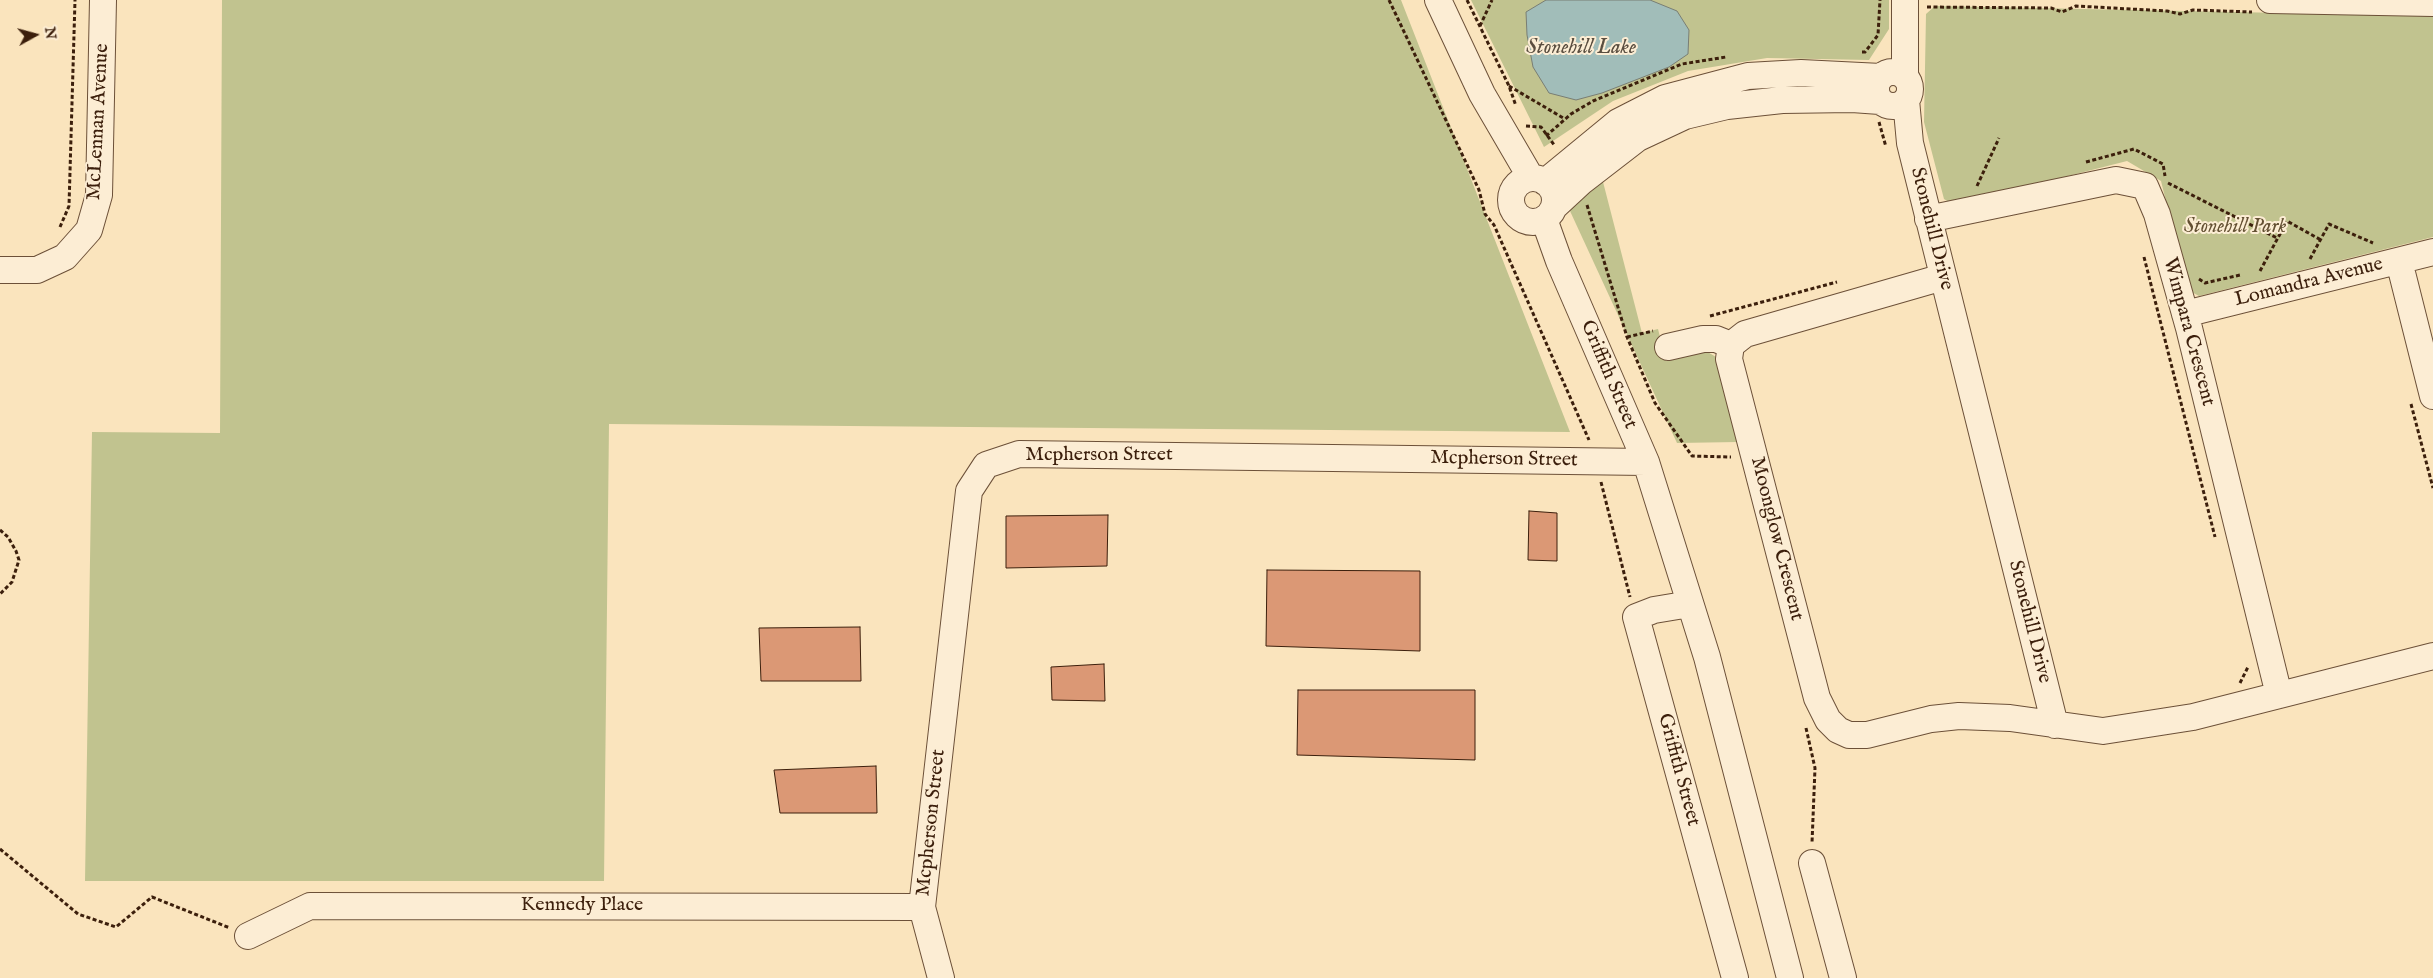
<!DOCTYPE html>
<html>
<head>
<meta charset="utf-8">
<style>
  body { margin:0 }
  #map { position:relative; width:2433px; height:978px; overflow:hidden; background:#fae4bd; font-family:"IM FELL English",serif }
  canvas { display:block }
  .north { position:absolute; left:10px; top:10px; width:50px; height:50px; -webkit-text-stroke:4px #fcedd4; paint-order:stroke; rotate:83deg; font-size:14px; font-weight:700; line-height:20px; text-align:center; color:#3c1f0c }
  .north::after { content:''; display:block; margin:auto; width:18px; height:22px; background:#3c1f0c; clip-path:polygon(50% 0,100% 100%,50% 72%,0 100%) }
</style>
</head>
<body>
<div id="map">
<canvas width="2433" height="978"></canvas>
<div class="north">N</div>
</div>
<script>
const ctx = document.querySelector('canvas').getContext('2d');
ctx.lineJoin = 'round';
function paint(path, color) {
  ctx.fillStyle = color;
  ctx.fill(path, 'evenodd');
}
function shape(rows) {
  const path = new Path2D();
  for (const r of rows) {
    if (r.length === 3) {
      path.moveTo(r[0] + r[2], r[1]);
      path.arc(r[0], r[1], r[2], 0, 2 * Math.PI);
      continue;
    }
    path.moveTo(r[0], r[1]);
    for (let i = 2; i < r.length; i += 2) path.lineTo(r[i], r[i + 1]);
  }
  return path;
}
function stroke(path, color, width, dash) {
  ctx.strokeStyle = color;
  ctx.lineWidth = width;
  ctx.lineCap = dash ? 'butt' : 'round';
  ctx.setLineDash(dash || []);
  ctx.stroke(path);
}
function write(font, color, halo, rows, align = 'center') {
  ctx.font = font + ' "IM FELL English",serif';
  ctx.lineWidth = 4;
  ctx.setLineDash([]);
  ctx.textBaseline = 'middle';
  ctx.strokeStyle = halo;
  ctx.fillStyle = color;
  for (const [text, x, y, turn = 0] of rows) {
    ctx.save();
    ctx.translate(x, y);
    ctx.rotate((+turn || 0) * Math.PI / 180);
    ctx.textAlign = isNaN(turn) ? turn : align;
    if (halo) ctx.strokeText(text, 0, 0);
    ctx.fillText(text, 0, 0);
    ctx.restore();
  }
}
paint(shape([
  [222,0,1401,0,1570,432,609,424,604,881,85,881,92,432,220,433],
  [1471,0,1889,0,1889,29,1869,60,1767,58,1688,71,1613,101,1544,147],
  [1935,6,2433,16,2433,237,2199,296,2188,290,2161,181,2127,161,1954,205,1944,199,1924,122,1926,14],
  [1602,178,1642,333,1658,329,1666,361,1706,351,1716,357,1738,442,1677,443,1570,211,1580,194]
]), '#c1c38f');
const water = shape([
  [1546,0,1650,0,1677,11,1689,30,1688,54,1669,67,1602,93,1576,100,1549,93,1533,67,1527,35,1526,12,1546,0]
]);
paint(water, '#a1bdb9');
stroke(water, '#797e74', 1);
const building = shape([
  [1529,511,1557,513,1557,561,1528,560,1529,511],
  [1108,515,1107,566,1006,568,1006,516,1108,515],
  [1267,570,1420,571,1420,651,1266,646,1267,570],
  [860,627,861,681,761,681,759,628,860,627],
  [1104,664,1105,701,1052,700,1051,667,1104,664],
  [1298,690,1475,690,1475,760,1297,755,1298,690],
  [876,766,877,813,780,813,774,770,876,766]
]);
paint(building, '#db9875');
stroke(building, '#3c1f0c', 1);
const minor = shape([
  [1438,0,1482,94,1531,178],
  [1905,0,1905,77],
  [2270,0,2433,3],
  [1893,89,17],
  [1906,100,1910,143,2055,725],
  [1533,200,22],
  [1545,182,1618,122,1665,98,1748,76,1801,73,1881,77],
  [1554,207,1581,182,1638,138,1685,116,1727,106,1782,100,1852,99,1880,101],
  [1544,219,1559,261,1646,462,1707,657,1790,978],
  [1928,219,2116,180,2145,186,2157,214,2189,328,2279,695],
  [2399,261,2433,396],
  [0,270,37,270,65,257,89,230,99,195,103,0],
  [1943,277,1745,334,1731,345,1729,359,1817,698,1828,720,1838,730,1849,735,1867,735,1931,719,1959,716,2010,718,2103,731,2193,717,2433,656],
  [2185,314,2433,252],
  [1668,347,1703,339,1716,339,1731,345],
  [1690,604,1654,610,1636,617,1735,978],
  [1812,863,1843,978],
  [248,936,310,906,922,907],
  [941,978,922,907,969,491,986,465,1019,454,1646,462]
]);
stroke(minor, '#6c5038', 28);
stroke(shape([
  [1389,0,1479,190,1485,214,1494,225,1589,440],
  [1467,0,1509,86,1516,106],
  [1927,7,2051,8,2062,12,2076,6,2167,11,2180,14,2193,10,2252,12],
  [1480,26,1492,0],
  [1862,52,1865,52,1878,35,1880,0],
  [1509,86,1565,119],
  [1879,122,1886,147],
  [1526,126,1541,127,1555,146],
  [1546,136,1571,114,1593,101,1682,64,1726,57],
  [2086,162,2134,149,2163,164,2165,176],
  [2168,183,2277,238],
  [1977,186,1999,138],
  [1587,205,1627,337,1655,403,1692,456,1731,457],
  [60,227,69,206,75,0],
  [2144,257,2215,537],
  [2310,259,2329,224,2373,243],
  [2260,271,2287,221,2321,240],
  [2199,279,2205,283,2240,275],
  [1710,316,1837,282],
  [1627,337,1653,331],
  [2411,404,2433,488],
  [1601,482,1630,597],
  [0,530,8,537,16,551,19,560,12,582,0,594],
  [2240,683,2248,667],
  [1806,728,1815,768,1812,843],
  [0,849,78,914,116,927,152,897,230,928]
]), '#3c1f0c', 3, [4, 2.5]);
stroke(minor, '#fcedd4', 26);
write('20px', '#3c1f0c', '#fcedd4', [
  ["McLennan Avenue",99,122,-87],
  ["Stonehill Drive",1931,229,76],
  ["Lomandra Avenue",2309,283,-14],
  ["Wimpara Crescent",2188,332,75],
  ["Griffith Street",1608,375,67],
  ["Mcpherson Street",1099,456],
  ["Mcpherson Street",1504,460,1],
  ["Moonglow Crescent",1776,539,76],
  ["Stonehill Drive",2029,622,76],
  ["Griffith Street",1678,770,75],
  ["Mcpherson Street",932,823,-84],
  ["Kennedy Place",582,906]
]);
write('italic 20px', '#645033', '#fcedd4', [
  ["Stonehill Park",2235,228]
]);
write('italic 21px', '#5a4e40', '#fcedd4', [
  ["Stonehill Lake",1581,49]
]);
</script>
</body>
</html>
